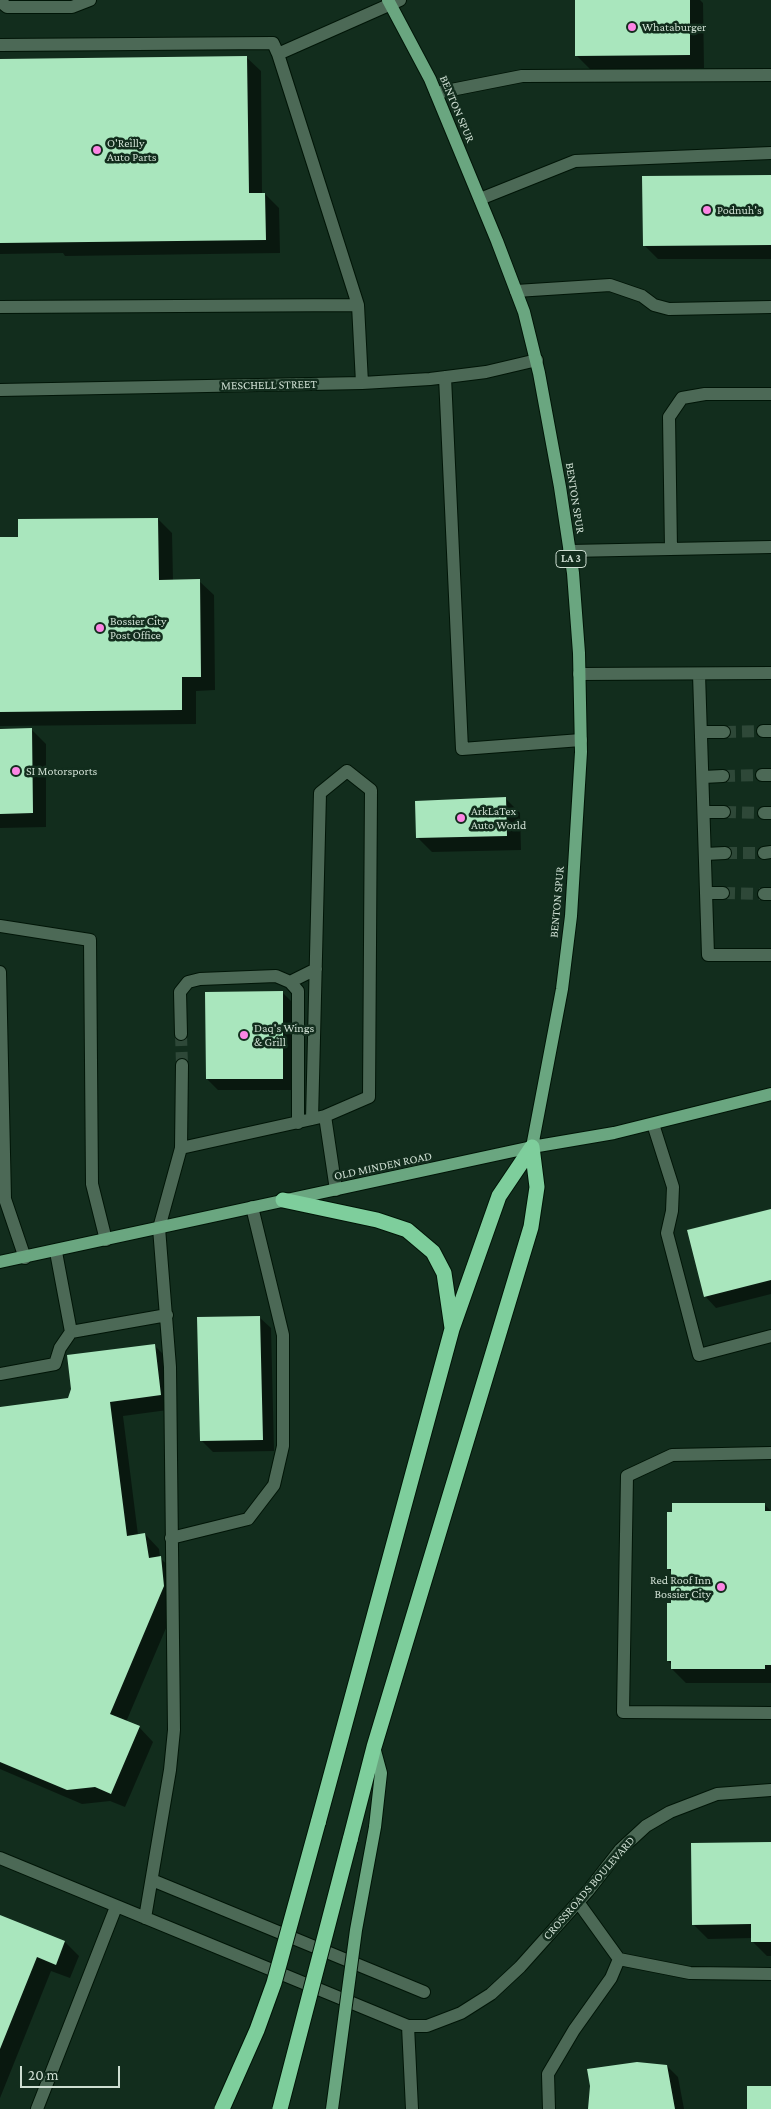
<!DOCTYPE html>
<html>
<head>
<meta charset="utf-8">
<style>
  body { margin:0 }
  #map { position:relative; width:771px; height:2109px; overflow:hidden; background:#122d1d; font-family:"Crimson Pro",serif }
  canvas { display:block }
  .scale { position:absolute; left:20px; top:2066px; width:100px; height:22px; box-sizing:border-box; border:2px solid #ceded2; border-top:0; padding-left:6px; font-size:15px; line-height:18px; white-space:nowrap; color:#ceded2; -webkit-text-stroke:4px #122d1d; paint-order:stroke }
</style>
</head>
<body>
<div id="map">
<canvas width="771" height="2109"></canvas>
<div class="scale">20 m</div>
</div>
<script>
const ctx = document.querySelector('canvas').getContext('2d');
ctx.lineJoin = 'round';
function paint(path, color) {
  ctx.fillStyle = color;
  ctx.fill(path, 'evenodd');
}
function shape(rows) {
  const path = new Path2D();
  for (const r of rows) {
    path.moveTo(r[0], r[1]);
    for (let i = 2; i < r.length; i += 2) path.lineTo(r[i], r[i + 1]);
  }
  return path;
}
function stroke(path, color, width, dash) {
  ctx.strokeStyle = color;
  ctx.lineWidth = width;
  ctx.lineCap = dash ? 'butt' : 'round';
  ctx.setLineDash(dash || []);
  ctx.stroke(path);
}
function write(font, color, halo, rows, align = 'center') {
  ctx.font = font + ' "Crimson Pro",serif';
  ctx.lineWidth = 5;
  ctx.setLineDash([]);
  ctx.textBaseline = 'middle';
  ctx.strokeStyle = halo;
  ctx.fillStyle = color;
  for (const [text, x, y, turn = 0] of rows) {
    ctx.save();
    ctx.translate(x, y);
    ctx.rotate((+turn || 0) * Math.PI / 180);
    ctx.textAlign = isNaN(turn) ? turn : align;
    if (halo) ctx.strokeText(text, 0, 0);
    ctx.fillText(text, 0, 0);
    ctx.restore();
  }
}
paint(shape([
  [576,0,700,0,703,3,704,68,591,70,576,55],
  [246,57,261,71,262,194,265,194,279,208,280,253,65,256,63,253,0,254,0,60],
  [771,176,771,259,658,259,644,245],
  [158,519,172,533,173,581,199,581,214,595,215,690,196,691,196,724,0,726,0,538,19,538],
  [0,730,32,730,46,744,46,827,0,828],
  [506,799,520,813,521,850,432,852,418,838],
  [282,992,294,1004,294,1090,218,1090,207,1079],
  [771,1210,771,1294,716,1308,705,1296],
  [259,1317,271,1328,274,1451,213,1452,202,1441],
  [154,1345,168,1359,175,1409,123,1416,138,1535,145,1534,159,1549,160,1558,175,1572,178,1600,126,1722,139,1727,153,1742,125,1807,110,1801,82,1804,0,1769,0,1408,69,1400],
  [765,1505,771,1511,771,1683,686,1683,672,1669,672,1665,668,1661,672,1604,672,1573,668,1568],
  [771,1843,771,1956,767,1956,752,1941,752,1938,708,1939,694,1925],
  [0,1916,65,1942,79,1956,70,1978,51,1971,0,2098],
  [667,2066,678,2077,684,2109,589,2109]
]), '#0007');
paint(shape([
  [575,0,690,0,690,55,575,56],
  [247,56,249,193,265,193,266,240,0,243,0,59],
  [771,175,771,245,643,246,642,176],
  [158,518,159,580,200,579,201,677,182,677,182,710,0,712,0,537,18,537,18,519],
  [32,728,33,813,0,814,0,729],
  [506,797,507,836,416,838,415,801],
  [283,991,283,1079,206,1079,205,992],
  [771,1209,771,1280,704,1297,687,1230],
  [260,1316,263,1440,200,1441,197,1317],
  [155,1344,161,1395,110,1402,127,1536,145,1533,149,1558,161,1556,164,1586,110,1714,140,1726,111,1794,95,1787,67,1790,0,1762,0,1407,68,1398,71,1389,67,1355],
  [672,1503,765,1503,765,1511,771,1511,771,1665,765,1665,765,1669,671,1669,671,1661,667,1661,667,1603,671,1603,671,1569,667,1569,667,1512,672,1512],
  [771,1842,771,1942,751,1942,751,1924,692,1925,691,1843],
  [0,1915,65,1941,56,1965,37,1957,0,2049],
  [637,2062,667,2065,675,2109,588,2109,590,2086,587,2069],
  [747,2086,771,2086,771,2109,747,2109]
]), '#a9e6bd');
stroke(shape([
  [724,732,763,731],
  [723,776,762,775],
  [724,812,764,813],
  [725,853,764,853],
  [723,893,764,894],
  [181,1034,182,1065]
]), '#2e4838', 12, [12, 6]);
const minor = shape([
  [0,1,7,7,72,7,90,0],
  [0,45,273,43,278,54,400,0],
  [278,54,358,305,362,383],
  [436,93,522,76,771,75],
  [480,199,575,161,771,153],
  [516,291,610,285,642,296,654,305,669,309,771,307],
  [0,307,358,305],
  [445,377,462,749,581,740],
  [0,390,362,383,430,379,486,372,537,360],
  [671,549,669,417,682,398,705,394,771,394],
  [569,551,771,547],
  [579,674,771,673],
  [699,674,708,955,771,955],
  [763,731,771,731],
  [701,732,724,732],
  [347,771,371,790,369,1097,325,1116,312,1119,320,793,347,771],
  [762,775,771,775],
  [703,777,723,776],
  [704,812,724,812],
  [764,813,771,813],
  [764,853,771,852],
  [705,854,725,853],
  [706,893,723,893],
  [764,894,771,894],
  [0,926,90,940,92,1184,106,1240],
  [0,972,5,1199,25,1258],
  [290,982,316,969],
  [181,1034,180,992,188,982,200,979,276,976,290,982,298,991,298,1123],
  [325,1116,336,1190],
  [653,1124,673,1187,672,1211,667,1233,699,1355,771,1336],
  [181,1148,182,1065],
  [56,1252,71,1332],
  [0,1374,55,1364,60,1348,71,1332,167,1315],
  [771,1453,672,1455,627,1476,623,1712,771,1713],
  [171,1538,248,1519,274,1485,283,1446,283,1335,252,1207],
  [0,1858,408,2026,427,2026,461,2013,491,1994,520,1967,588,1891,620,1850,646,1826,670,1812,717,1794,771,1790],
  [152,1880,424,1992],
  [578,1902,619,1959,690,1973,771,1974],
  [145,1918,170,1770,174,1730,170,1367,159,1228,181,1148,312,1119],
  [408,2026,412,2109],
  [37,2109,116,1907],
  [549,2109,548,2074,574,2030,611,1978,619,1959]
]);
const major = shape([
  [388,0,430,79,497,241,524,312,539,373,560,487,573,573,579,653,581,752,571,916,562,989,532,1147],
  [0,1262,532,1147,614,1133,771,1094],
  [374,1747,381,1773,375,1827]
]);
const highway = shape([
  [283,1200,377,1220,407,1230,433,1252,444,1273,452,1328],
  [318,1823,452,1329,499,1196,532,1147],
  [350,1840,374,1747,531,1227,537,1187,532,1147]
]);
stroke(minor, '#001507', 14);
stroke(major, '#001507', 14);
stroke(highway, '#001507', 17);
stroke(minor, '#4c6956', 12);
stroke(major, '#6aa680', 12);
stroke(highway, '#7ece9c', 15);
const majorBridge = shape([
  [332,2109,356,1930,375,1827]
]);
const highwayBridge = shape([
  [222,2109,257,2030,274,1983,318,1823],
  [280,2109,350,1840]
]);
stroke(majorBridge, '#001507', 14, []);
stroke(highwayBridge, '#001507', 17, []);
stroke(majorBridge, '#6aa680', 12);
stroke(highwayBridge, '#7ece9c', 15);
for (const [x, y, r, color] of [
  [632,27,5,"#fc86e4"],
  [97,150,5,"#fc86e4"],
  [707,210,5,"#fc86e4"],
  [100,628,5,"#fc86e4"],
  [16,771,5,"#fc86e4"],
  [461,818,5,"#fc86e4"],
  [244,1035,5,"#fc86e4"],
  [721,1587,5,"#fc86e4"]
]) {
  const dot = new Path2D();
  dot.arc(x, y, r, 0, 2 * Math.PI);
  ctx.fillStyle = color;
  ctx.fill(dot);
  stroke(dot, '#122d1d', 2);
}
for (const [x, y, w] of [
  [571,559,30]
]) {
  const box = new Path2D();
  box.roundRect(x - w / 2, y - 8.5, w, 17, 4);
  ctx.fillStyle = '#122d1d';
  ctx.fill(box);
  stroke(box, '#ceded2', 1);
}
write('bold 11px', '#ceded2', null, [
  ["LA 3",571,559]
]);
write('12px', '#ceded2', '#122d1d', [
  ["Whataburger",642,27],
  ["O'Reilly",107,143],
  ["Auto Parts",107,157],
  ["Podnuh's",717,210],
  ["Bossier City",110,621],
  ["Post Office",110,635],
  ["SI Motorsports",26,771],
  ["ArkLaTex",471,811],
  ["Auto World",471,825],
  ["Daq's Wings",254,1028],
  ["& Grill",254,1042],
  ["Red Roof Inn",711,1580,"right"],
  ["Bossier City",711,1594,"right"]
], 'left');
write('12px', '#ceded2', '#122d1d', [
  ["BENTON SPUR",457,109,67],
  ["MESCHELL STREET",269,385,-1],
  ["BENTON SPUR",575,498,81],
  ["BENTON SPUR",557,902,-85],
  ["OLD MINDEN ROAD",383,1166,-12],
  ["CROSSROADS BOULEVARD",589,1888,-49]
]);
</script>
</body>
</html>
